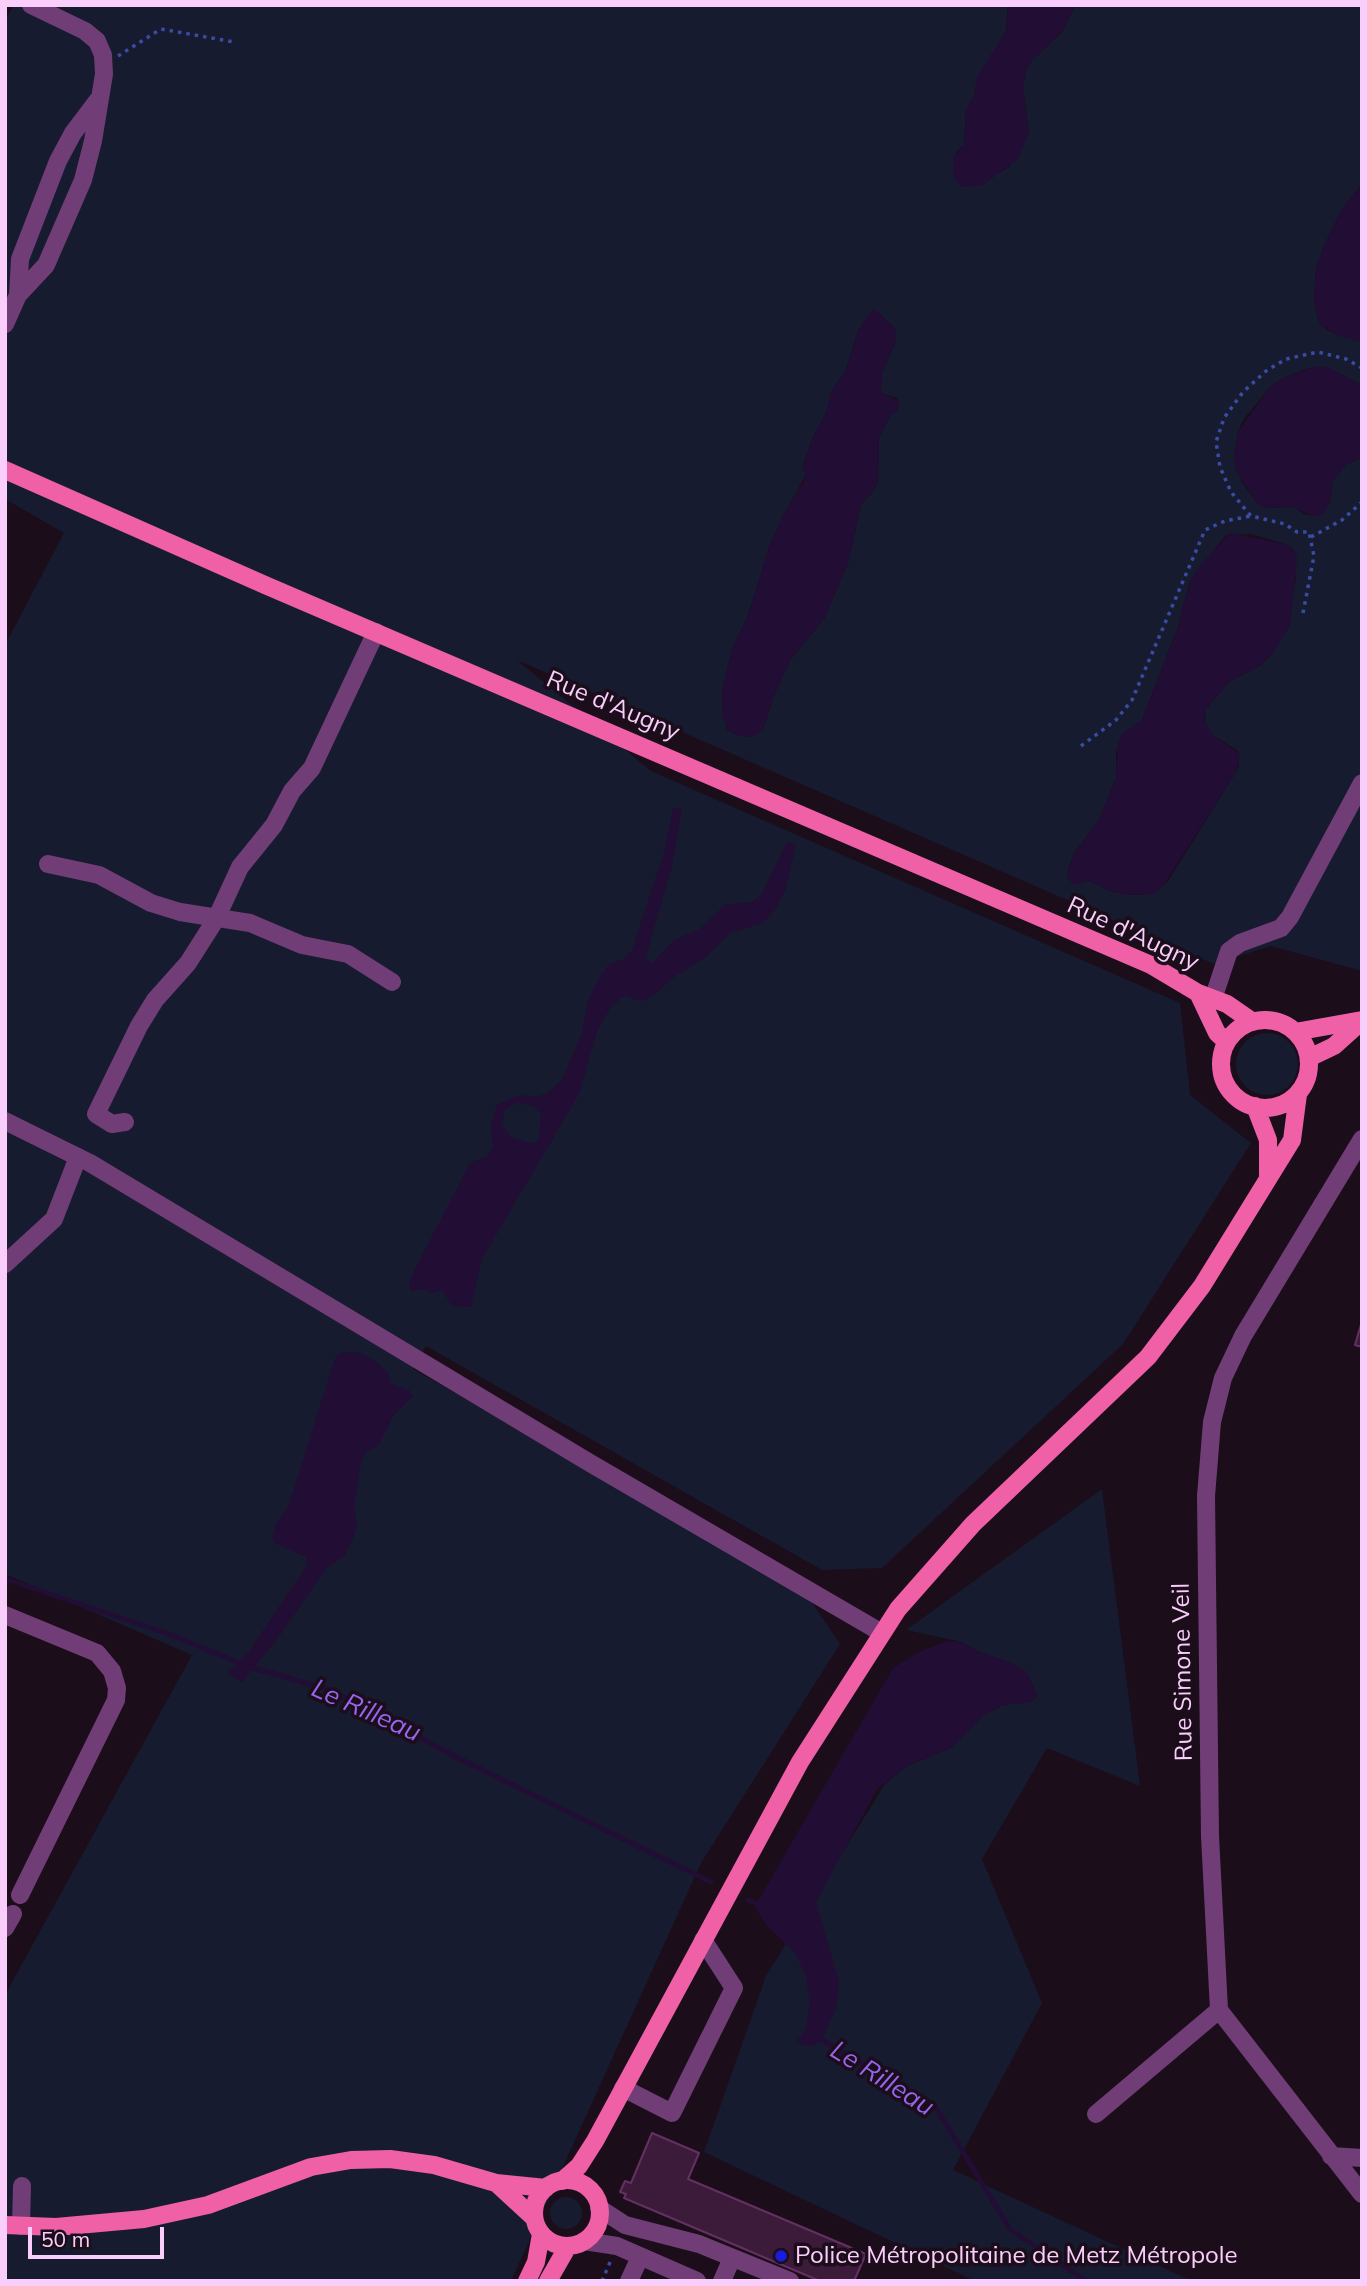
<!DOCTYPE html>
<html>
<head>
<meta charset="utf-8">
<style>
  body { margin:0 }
  #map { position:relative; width:1367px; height:2286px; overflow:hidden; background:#1c0d1b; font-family:Mulish,sans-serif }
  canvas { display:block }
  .frame { position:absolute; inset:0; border:7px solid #f9cefa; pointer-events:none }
  .scale { position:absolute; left:28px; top:2227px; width:136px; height:32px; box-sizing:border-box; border:4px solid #f9cefa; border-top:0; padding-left:9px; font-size:21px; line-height:24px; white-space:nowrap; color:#f9cefa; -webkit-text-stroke:5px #1c0d1b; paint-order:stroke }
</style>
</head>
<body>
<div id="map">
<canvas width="1367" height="2286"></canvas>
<div class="frame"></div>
<div class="scale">50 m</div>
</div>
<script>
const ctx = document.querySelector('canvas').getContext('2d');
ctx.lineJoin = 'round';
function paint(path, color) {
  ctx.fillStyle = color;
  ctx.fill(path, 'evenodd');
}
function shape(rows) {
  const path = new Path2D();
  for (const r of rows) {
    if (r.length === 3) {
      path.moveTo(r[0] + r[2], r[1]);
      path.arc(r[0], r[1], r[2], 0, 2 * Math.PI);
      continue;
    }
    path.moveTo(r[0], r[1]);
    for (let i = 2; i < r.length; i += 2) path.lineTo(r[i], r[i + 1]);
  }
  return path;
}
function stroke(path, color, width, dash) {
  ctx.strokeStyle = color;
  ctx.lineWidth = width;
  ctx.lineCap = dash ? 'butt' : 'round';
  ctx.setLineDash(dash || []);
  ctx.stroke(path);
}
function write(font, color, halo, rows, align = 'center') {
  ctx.font = font + ' Mulish,sans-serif';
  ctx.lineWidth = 7;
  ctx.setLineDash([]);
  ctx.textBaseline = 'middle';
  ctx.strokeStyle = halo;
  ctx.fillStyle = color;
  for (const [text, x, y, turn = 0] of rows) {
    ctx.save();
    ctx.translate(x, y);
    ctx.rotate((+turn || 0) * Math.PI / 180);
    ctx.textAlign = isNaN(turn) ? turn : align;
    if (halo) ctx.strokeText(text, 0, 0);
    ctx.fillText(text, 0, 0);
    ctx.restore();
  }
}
paint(shape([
  [13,5,1008,5,1006,31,978,77,974,96,966,110,964,145,956,152,962,187,978,185,1009,167,1029,132,1023,87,1026,71,1031,61,1063,31,1075,5,1362,5,1362,184,1342,209,1324,246,1316,268,1314,300,1318,319,1326,330,1362,342,1362,389,1358,383,1329,368,1309,368,1283,378,1271,386,1243,420,1238,432,1234,457,1241,481,1258,504,1265,508,1294,507,1306,515,1329,505,1333,480,1347,464,1362,458,1362,971,1271,946,1214,964,517,660,651,771,1180,1003,1190,1095,1251,1143,1123,1344,882,1568,822,1570,426,1346,413,1369,804,1591,840,1644,701,1863,511,2281,5,2281,5,1995,192,1655,5,1574,5,645,64,533,5,499,5,22],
  [859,328,895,343,882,373,881,390,883,394,897,398,899,406,890,415,879,438,878,481,875,489,861,504,848,563,824,619,791,659,774,695,763,729,750,737,737,735,727,730,722,711,722,691,732,649,747,618,771,542,806,474,802,467,813,437,826,413,834,387,845,372],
  [1251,534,1285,544,1296,577,1292,601,1273,653,1261,665,1229,682,1205,710,1206,727,1212,735,1238,751,1239,767,1168,881,1151,894,1130,895,1110,891,1068,870,1074,853,1099,820,1116,778,1116,752,1132,727,1142,720,1178,627,1190,581,1226,535],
  [1267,1064,31],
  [1102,1489,1140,1786,1047,1748,982,1859,1042,2003,953,2170,1192,2281,975,2281,704,2152,766,1976,885,1784,907,1766,951,1748,984,1715,1003,1705,1022,1701,1012,1663,977,1651,962,1642,906,1630],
  [566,2213,16]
]), '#161b2f');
paint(shape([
  [1008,5,1075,5,1063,31,1031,61,1026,71,1023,87,1029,132,1018,159,983,185,962,187,953,177,954,156,964,145,966,110,974,96,977,77,1006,31],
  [1362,184,1362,342,1339,336,1320,325,1314,300,1316,267,1324,246,1342,209],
  [876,310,895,328,896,333,895,343,882,373,881,390,883,394,899,401,897,412,890,415,879,439,878,481,875,489,861,504,848,563,824,619,791,659,774,695,763,729,753,737,737,735,727,730,722,711,722,691,732,649,747,618,771,542,784,513,803,483,806,474,802,468,813,437,826,413,831,392,845,372,859,329,871,311],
  [1317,366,1329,368,1359,383,1362,389,1362,458,1347,464,1333,480,1329,505,1323,514,1313,517,1294,507,1264,508,1258,504,1236,471,1234,457,1238,432,1271,386,1283,378],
  [1230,533,1285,544,1293,548,1297,558,1290,625,1273,653,1261,665,1229,682,1205,710,1204,718,1212,735,1240,754,1236,772,1161,889,1152,894,1130,895,1110,891,1089,881,1074,885,1067,877,1068,870,1074,853,1099,820,1116,778,1118,742,1123,733,1142,720,1178,627,1190,581,1197,569],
  [682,808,672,866,646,956,649,962,652,963,674,940,698,930,725,905,752,902,762,894,787,841,796,845,785,891,775,910,763,923,730,933,707,956,677,975,650,998,641,1001,625,996,611,1006,597,1032,579,1094,482,1259,471,1307,452,1306,442,1290,432,1293,423,1289,412,1291,409,1288,411,1277,470,1163,488,1156,493,1147,491,1124,497,1105,519,1095,535,1097,546,1094,561,1081,581,1036,589,998,601,975,609,964,622,960,632,950,664,852,673,809],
  [517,1103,534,1106,541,1114,539,1139,534,1144,511,1137,502,1124,505,1109],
  [345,1352,361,1353,379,1364,389,1374,390,1383,410,1391,413,1396,394,1415,378,1446,366,1452,361,1463,354,1507,357,1526,352,1542,344,1556,326,1569,275,1642,242,1682,228,1673,247,1654,307,1565,306,1557,274,1543,272,1538,276,1524,289,1505,334,1361,337,1355],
  [948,1641,962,1642,977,1651,1012,1663,1027,1672,1038,1696,1031,1702,1003,1705,984,1715,951,1748,907,1766,877,1789,816,1902,839,1982,836,2009,821,2041,813,2046,803,2046,797,2040,806,2029,810,2002,806,1977,796,1954,765,1924,755,1906,893,1668,919,1652]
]), '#220d35');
stroke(shape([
  [5,1579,166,1633,247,1666,330,1690,458,1758,711,1882],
  [748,1900,761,1906],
  [819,2038,936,2108,1010,2229,1086,2281]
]), '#220d35', 5);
const building = shape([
  [1362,1321,1362,1347,1355,1345,1362,1321],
  [652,2133,699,2153,688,2179,866,2254,854,2281,820,2281,624,2198,626,2194,620,2192,625,2181,631,2183,652,2133]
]);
paint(building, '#3b1b39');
stroke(building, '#653061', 2);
stroke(shape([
  [118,56,161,29,234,42],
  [1311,537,1342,520,1362,502],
  [1303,613,1314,556,1309,532,1297,532,1285,524,1251,516,1231,492,1220,467,1216,442,1224,418,1243,392,1266,371,1286,359,1318,352,1346,359,1362,368],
  [1081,746,1116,720,1132,700,1205,530,1225,521,1251,516],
  [602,2281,611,2260]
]), '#394ca3', 3.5, [3.5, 5]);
stroke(shape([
  [18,295,46,265,83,180,93,141,104,74,103,55,97,41,85,31,31,5],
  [5,324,18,295,20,259,58,161,73,133,98,100],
  [48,864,99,875,151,903,180,912,250,923,302,945,348,954,392,982],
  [1213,999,1229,951,1240,943,1281,928,1290,917,1362,783],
  [5,1121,90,1163,590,1463,882,1633],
  [125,1122,112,1124,96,1114,139,1026,155,1000,188,963,216,919,240,867,274,825,292,791,312,768,376,632],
  [1362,1139,1243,1336,1223,1378,1212,1422,1206,1496,1210,1836,1219,2010,1362,2194],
  [5,1264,54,1219,78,1157],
  [5,1615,97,1653,112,1671,117,1688,116,1700,20,1895],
  [5,1928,13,1914],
  [623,2088,672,2113,734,1988,703,1940],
  [1096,2114,1219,2010],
  [1331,2156,1362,2158],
  [599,2208,625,2225,699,2244,790,2281],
  [21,2226,22,2186],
  [584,2241,617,2246,697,2281],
  [629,2281,640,2257],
  [722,2281,732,2258]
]), '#713d76', 18);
stroke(shape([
  [5,470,265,585,1151,965,1198,993,1227,1004,1253,1022],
  [1198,993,1217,1033,1227,1042],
  [1265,1064,44],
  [1295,1032,1362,1020],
  [1309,1058,1334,1046,1362,1021],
  [1255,1106,1268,1140,1268,1175],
  [567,2213,33],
  [562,2181,579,2166,595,2141,800,1762,898,1609,973,1524,1148,1357,1202,1286,1292,1140,1298,1094],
  [496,2183,534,2218],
  [5,2225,56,2227,144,2219,208,2205,311,2167,351,2160,390,2159,434,2165,496,2183,546,2188],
  [527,2281,536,2262,541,2234],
  [548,2281,568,2246]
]), '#ef60a7', 18);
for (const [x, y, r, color] of [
  [781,2256,7,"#171cdd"]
]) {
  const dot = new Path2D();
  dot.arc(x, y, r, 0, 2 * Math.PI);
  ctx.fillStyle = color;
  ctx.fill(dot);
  stroke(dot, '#1c0d1b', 2.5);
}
write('24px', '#f9cefa', '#1c0d1b', [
  ["Rue d'Augny",613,706,23],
  ["Rue d'Augny",1133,934,25],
  ["Rue Simone Veil",1183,1672,-91]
]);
write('24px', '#f9cefa', '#1c0d1b', [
  ["Police Métropolitaine de Metz Métropole",795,2256]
], 'left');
write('italic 26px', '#9566ef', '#1c0d1b', [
  ["Le Rilleau",366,1711,24],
  ["Le Rilleau",882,2079,32]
]);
</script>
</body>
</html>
